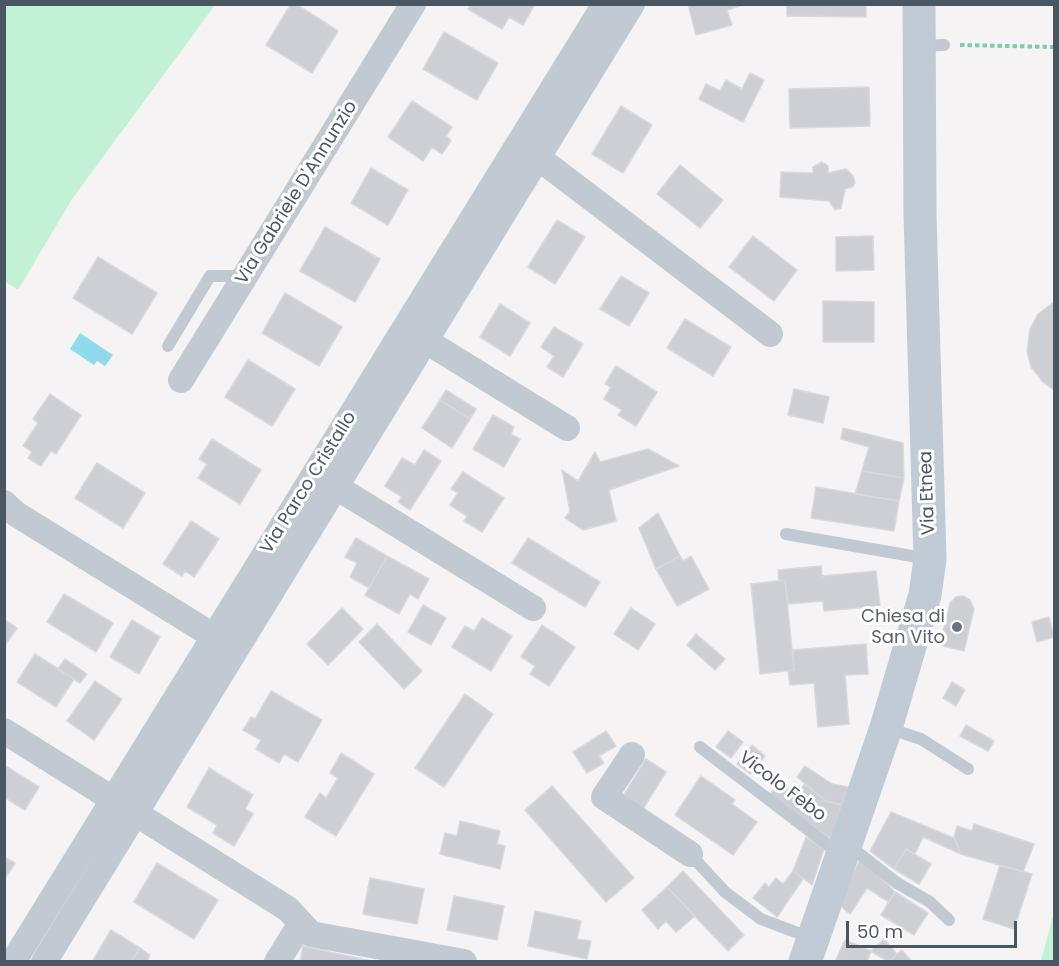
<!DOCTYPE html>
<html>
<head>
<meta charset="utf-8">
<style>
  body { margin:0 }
  #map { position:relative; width:1059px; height:966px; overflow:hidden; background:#f5f3f3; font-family:Poppins,sans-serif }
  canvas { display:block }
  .frame { position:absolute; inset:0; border:6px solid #4a5661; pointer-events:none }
  .scale { position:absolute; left:846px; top:921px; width:171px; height:27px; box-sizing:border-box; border:3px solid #4a5661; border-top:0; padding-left:8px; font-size:18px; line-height:21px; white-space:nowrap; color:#4a5661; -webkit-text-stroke:4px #fff; paint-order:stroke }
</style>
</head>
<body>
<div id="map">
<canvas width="1059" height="966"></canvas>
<div class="frame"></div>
<div class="scale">50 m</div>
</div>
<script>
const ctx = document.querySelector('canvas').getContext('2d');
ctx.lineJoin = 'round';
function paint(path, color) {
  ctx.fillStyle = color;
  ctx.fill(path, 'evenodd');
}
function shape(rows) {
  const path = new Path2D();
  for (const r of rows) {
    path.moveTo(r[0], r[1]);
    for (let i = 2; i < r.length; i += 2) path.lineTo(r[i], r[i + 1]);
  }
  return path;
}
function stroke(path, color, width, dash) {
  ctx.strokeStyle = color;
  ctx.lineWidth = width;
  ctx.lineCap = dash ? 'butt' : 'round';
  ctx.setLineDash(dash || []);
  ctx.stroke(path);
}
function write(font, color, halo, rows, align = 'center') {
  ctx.font = font + ' Poppins,sans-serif';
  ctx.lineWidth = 6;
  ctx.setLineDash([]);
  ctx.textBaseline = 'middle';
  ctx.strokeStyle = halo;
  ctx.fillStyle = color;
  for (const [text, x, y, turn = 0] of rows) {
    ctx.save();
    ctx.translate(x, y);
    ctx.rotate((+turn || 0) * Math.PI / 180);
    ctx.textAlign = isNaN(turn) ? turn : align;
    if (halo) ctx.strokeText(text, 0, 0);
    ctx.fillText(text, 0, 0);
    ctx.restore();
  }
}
paint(shape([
  [4,5,215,5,72,199,18,290,4,281],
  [1054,912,1054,961,1041,961]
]), '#c3f1d5');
paint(shape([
  [80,333,113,355,105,366,97,361,94,365,70,349]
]), '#90daee');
const building = shape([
  [291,4,296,4,338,31,312,73,266,45,291,4],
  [471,4,535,4,523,25,509,17,502,29,468,9,471,4],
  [688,4,743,4,743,5,727,10,732,25,696,35,688,4],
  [787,4,866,4,866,17,787,16,787,4],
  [444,32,498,63,477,100,423,69,444,32],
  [750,73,764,80,743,122,699,99,706,84,720,91,726,80,742,89,750,73],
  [869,87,870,126,790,128,789,89,869,87],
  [412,101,452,127,446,136,451,140,442,154,432,147,423,161,388,137,412,101],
  [621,106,652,125,623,173,592,154,621,106],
  [822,162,828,166,828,173,846,169,853,176,855,183,852,187,845,189,841,208,835,210,829,201,780,197,781,172,813,173,813,167,822,162],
  [680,165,723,200,700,228,657,194,680,165],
  [371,168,408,190,388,225,351,203,371,168],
  [557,220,585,237,555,284,528,267,557,220],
  [325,227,380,259,355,302,300,271,325,227],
  [753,236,797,270,774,301,729,267,753,236],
  [873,236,874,270,836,271,836,237,873,236],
  [98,257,157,293,132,334,73,298,98,257],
  [621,276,649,293,629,326,600,309,621,276],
  [285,293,342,327,319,366,262,333,285,293],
  [823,301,874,302,874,342,823,342,823,301],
  [1054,302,1054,390,1043,382,1031,367,1027,351,1030,329,1038,314,1054,302],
  [500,304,530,323,510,356,480,337,500,304],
  [685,319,731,347,713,376,667,348,685,319],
  [554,327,583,344,563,377,547,367,554,356,541,347,554,327],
  [248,360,295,389,272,426,225,397,248,360],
  [616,366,657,392,636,426,618,415,622,410,604,399,611,387,605,384,616,366],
  [794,389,829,397,823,423,788,415,794,389],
  [446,390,476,409,470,419,440,400,446,390],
  [50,394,81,415,56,454,51,451,41,466,28,458,32,452,23,446,38,423,33,419,50,394],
  [440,400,470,419,452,448,422,428,440,400],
  [493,415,514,427,511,434,520,439,504,467,473,449,493,415],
  [843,428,903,443,904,478,862,471,869,447,841,439,843,428],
  [212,439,261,470,240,504,198,478,207,464,199,459,212,439],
  [648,449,679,466,609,490,616,521,583,530,565,518,570,511,562,470,578,481,595,452,600,462,648,449],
  [424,450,441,461,410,510,398,502,402,497,385,486,402,458,415,465,424,450],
  [97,463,145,493,123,528,75,498,97,463],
  [862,471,904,478,899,501,855,494,862,471],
  [463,472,504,498,482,532,464,521,467,516,450,505,458,493,451,489,463,472],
  [816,487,899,501,894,531,811,518,816,487],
  [658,513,680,556,656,569,639,528,658,513],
  [191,521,219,539,194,577,185,571,182,576,163,564,191,521],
  [356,538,387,556,369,588,350,577,357,563,345,557,356,538],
  [528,538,600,582,585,607,512,563,528,538],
  [387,556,429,579,418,599,410,594,399,614,365,595,387,556],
  [680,556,683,561,691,556,709,589,677,606,656,569,680,556],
  [821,566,822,576,876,571,880,606,824,611,823,601,788,604,785,580,779,581,778,570,821,566],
  [785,580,794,670,760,674,751,584,785,580],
  [64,594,113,623,96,652,47,622,64,594],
  [963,596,970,600,974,609,964,651,940,645,950,603,956,597,963,596],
  [423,605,446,618,431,645,408,632,423,605],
  [342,608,363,629,328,665,307,644,342,608],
  [631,608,655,624,638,650,614,634,631,608],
  [1049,617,1054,637,1037,642,1032,622,1049,617],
  [482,618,512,636,491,671,452,647,465,626,474,631,482,618],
  [4,619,17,628,4,647,4,619],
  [132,620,160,637,139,674,110,657,132,620],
  [377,624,422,671,404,689,359,642,377,624],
  [542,625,575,647,549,686,530,674,535,666,521,657,542,625],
  [696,634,725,659,715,670,687,645,696,634],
  [866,644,868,674,845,675,849,724,818,727,814,683,790,685,788,671,794,670,793,650,866,644],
  [35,654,74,679,56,707,17,682,35,654],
  [65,659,87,674,80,683,58,669,65,659],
  [95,681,122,699,94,740,67,721,95,681],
  [952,682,965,690,956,706,943,698,952,682],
  [271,691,322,720,298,762,284,754,279,763,256,749,261,740,243,730,251,717,255,719,271,691],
  [465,694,493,714,444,787,415,768,465,694],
  [966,725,994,741,988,751,960,736,966,725],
  [606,731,616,746,599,756,604,763,587,773,573,752,606,731],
  [728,731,743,742,731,758,716,747,728,731],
  [752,745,765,756,750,774,737,764,752,745],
  [341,753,374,774,336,836,305,817,320,793,326,798,338,778,330,773,341,753],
  [646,759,666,772,643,809,623,796,646,759],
  [4,765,39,787,25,810,4,797,4,765],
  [805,766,832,784,848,787,842,805,826,801,797,777,805,766],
  [209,768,253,795,245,809,253,814,234,846,213,833,217,825,187,807,209,768],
  [701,776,735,800,732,804,757,822,733,855,675,815,701,776],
  [780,782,796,794,805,784,826,801,842,805,831,839,769,795,780,782],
  [552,786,634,878,606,902,525,810,552,786],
  [891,812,954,838,961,854,923,837,915,854,906,849,894,869,870,851,891,812],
  [460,821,500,831,497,844,505,846,500,869,440,854,445,833,457,836,460,821],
  [974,824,1034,844,1023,872,961,854,954,838,957,826,972,831,974,824],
  [806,837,824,849,812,885,793,871,806,837],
  [906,849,931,864,919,884,894,869,906,849],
  [4,857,15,863,4,880,4,857],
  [861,857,895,892,889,902,867,888,850,914,838,904,861,857],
  [157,863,218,900,194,939,134,902,157,863],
  [1000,865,1032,874,1014,929,983,919,1000,865],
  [683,871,744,935,728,951,667,887,683,871],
  [793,871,803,879,777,917,753,898,765,883,769,887,776,878,783,884,793,871],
  [370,878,424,889,417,924,363,914,370,878],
  [667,887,695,916,676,932,666,921,658,929,642,910,667,887],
  [895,892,928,913,914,935,881,915,895,892],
  [454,896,504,906,497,940,447,930,454,896],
  [535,911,581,921,577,939,591,941,587,959,528,946,535,911],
  [111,930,140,948,131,962,92,962,111,930],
  [884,939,897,954,889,962,871,951,884,939],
  [845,940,871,951,867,962,836,960,845,940],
  [303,946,376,962,300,962,303,946],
  [140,948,150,955,147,962,131,962,140,948],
  [902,950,912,962,889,962,897,954,902,950]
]);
paint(building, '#cdcfd5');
stroke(building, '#d7d9de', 1.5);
stroke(shape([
  [960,45,1054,47]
]), '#7ad0a6', 4, [4.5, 3]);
stroke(shape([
  [920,46,944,45],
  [168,346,210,276,245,276],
  [786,534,929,559],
  [887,728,921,739,968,769],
  [700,747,841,855],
  [847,844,897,883,930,902,949,920],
  [690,854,725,892,761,919,798,933,812,933]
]), '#c1cad2', 12);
stroke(shape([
  [524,147,770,334],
  [426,341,567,428],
  [181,380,413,4],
  [336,487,533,608],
  [4,503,16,514,228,645],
  [4,731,288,909,311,934,464,962],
  [632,755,604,797,690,854],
  [13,962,605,4],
  [44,962,632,4],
  [277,962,301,923]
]), '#c1cad2', 26);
stroke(shape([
  [805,962,886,728,925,595,930,559,920,214,919,4]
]), '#c1cbd6', 33);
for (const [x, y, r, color] of [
  [957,627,6,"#6b7280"]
]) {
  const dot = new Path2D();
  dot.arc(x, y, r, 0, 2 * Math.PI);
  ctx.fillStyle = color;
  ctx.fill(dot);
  stroke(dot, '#fff', 2);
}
write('18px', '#4a5661', '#fff', [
  ["Via Gabriele D'Annunzio",297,193,-58],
  ["Via Parco Cristallo",309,483,-58],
  ["Via Etnea",928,493,-92],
  ["Vicolo Febo",782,787,37]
]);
write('18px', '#5b616d', '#fff', [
  ["Chiesa di",945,617],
  ["San Vito",945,638]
], 'right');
</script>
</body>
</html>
